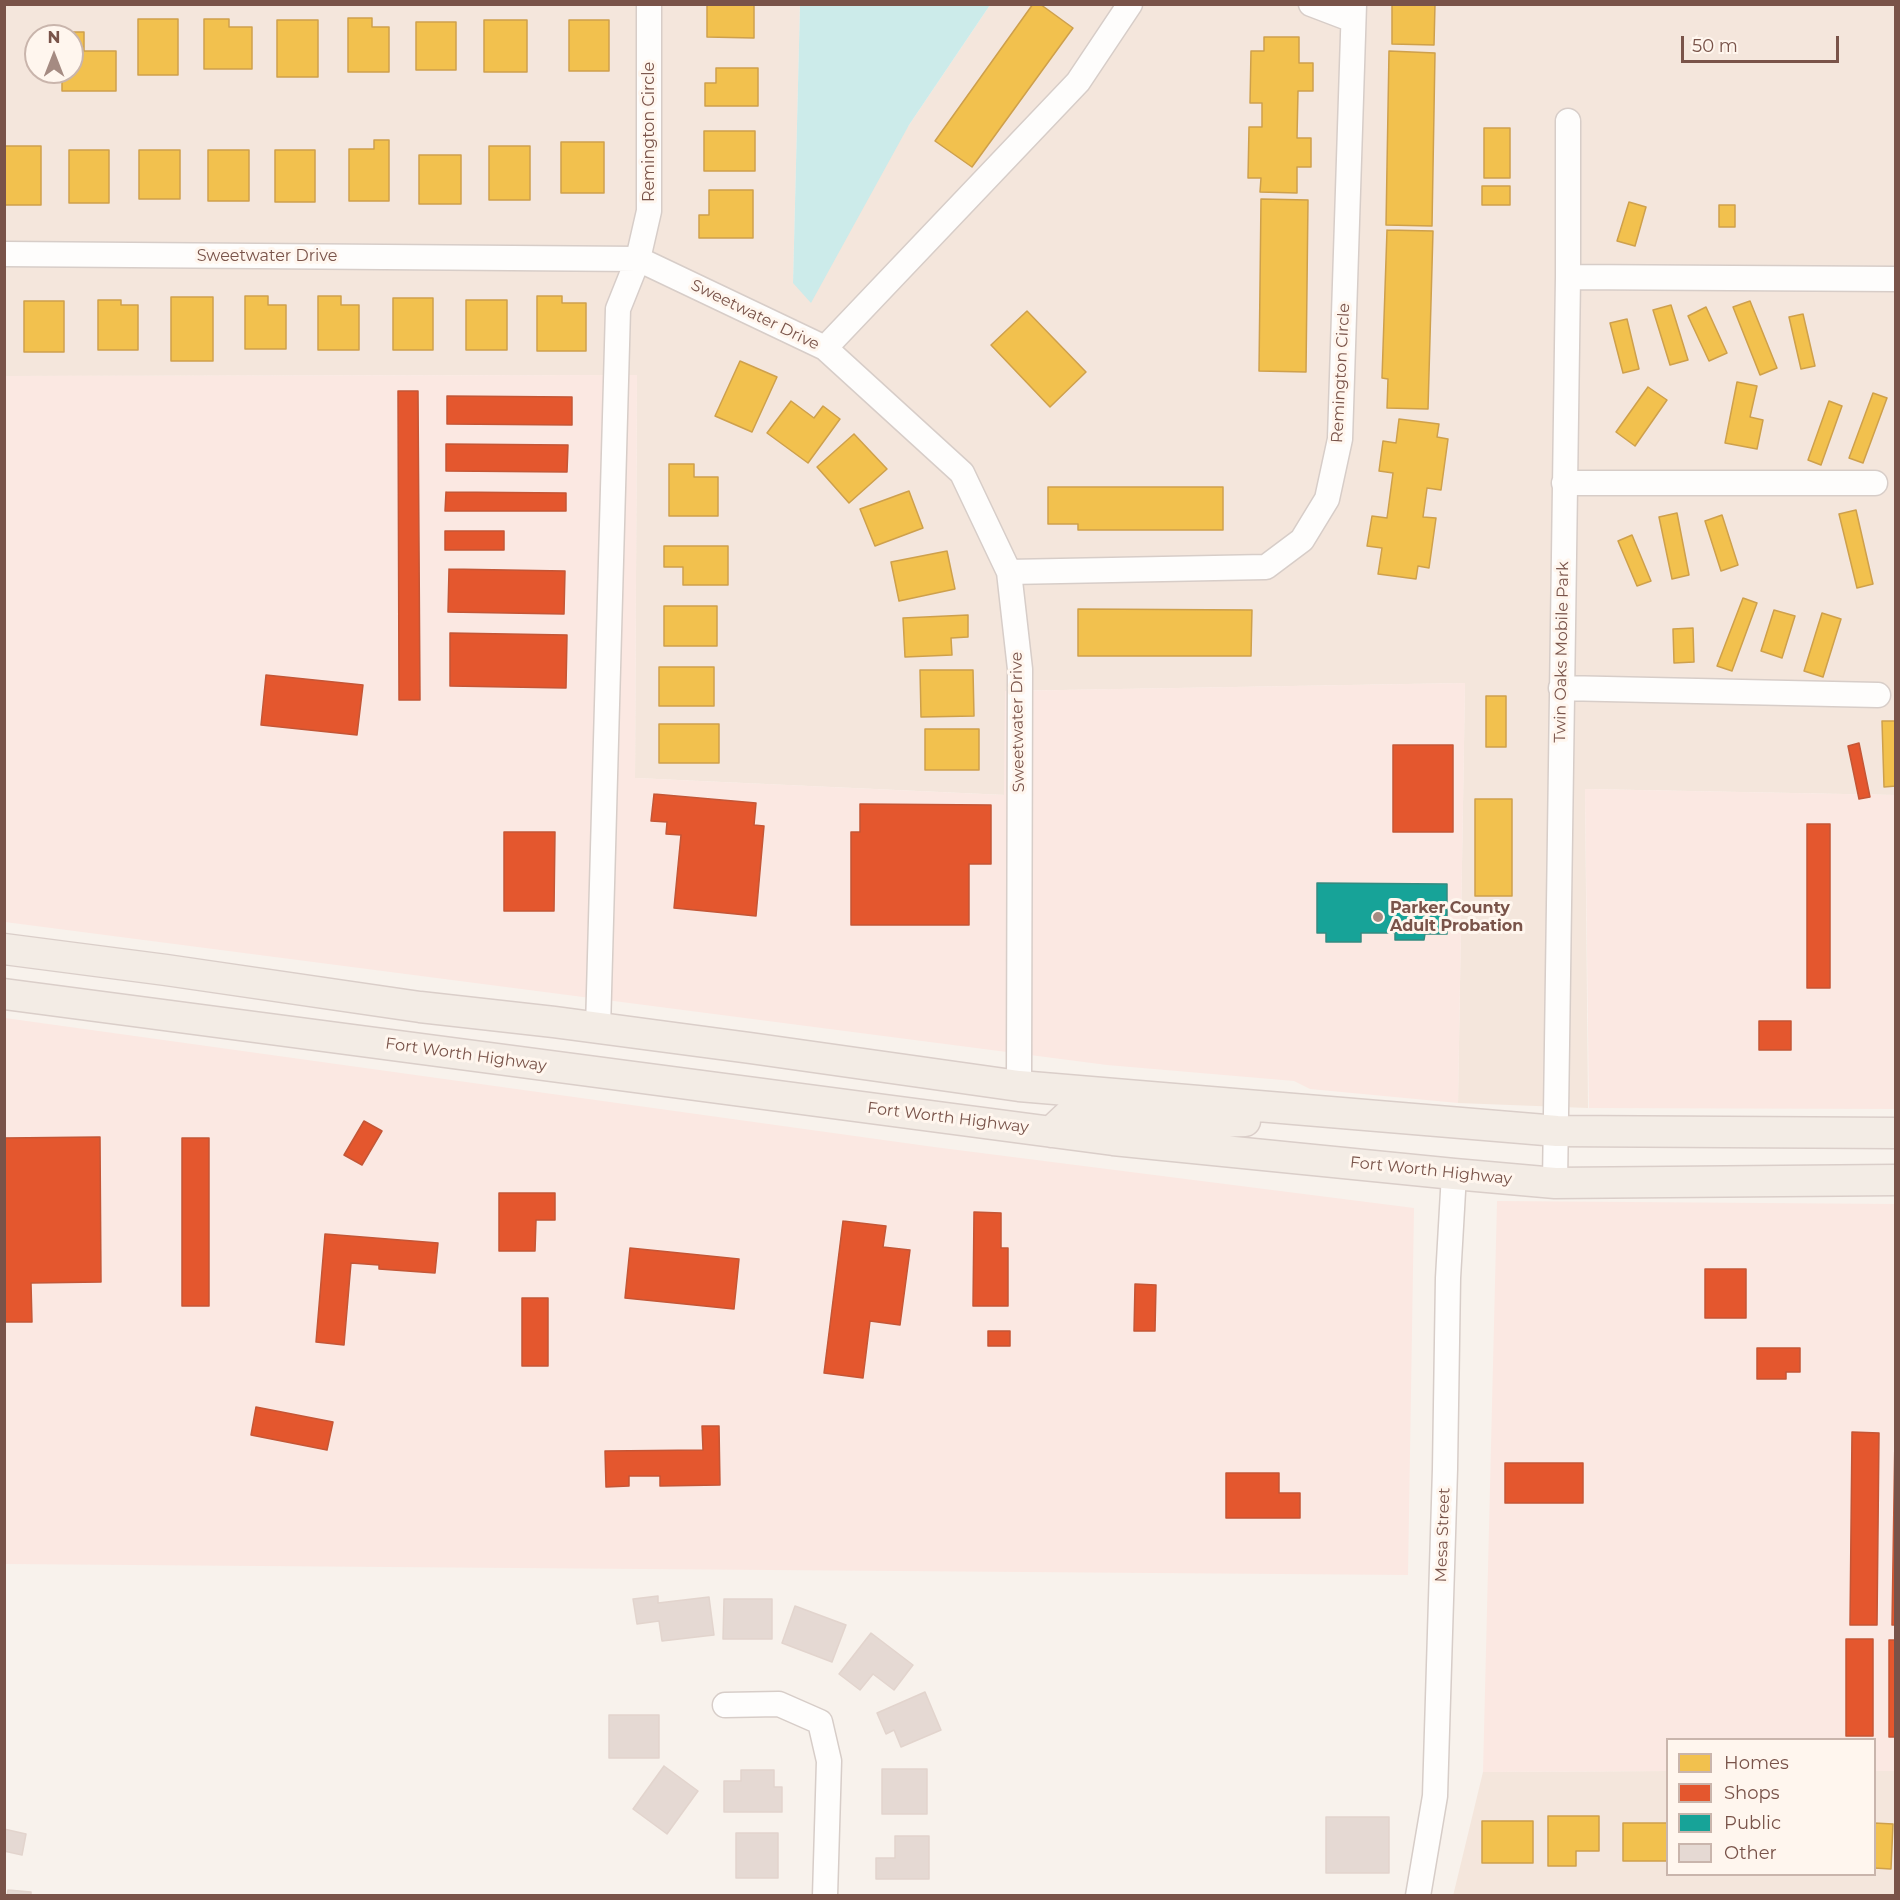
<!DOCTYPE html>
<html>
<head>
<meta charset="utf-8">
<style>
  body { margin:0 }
  #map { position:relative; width:1900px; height:1900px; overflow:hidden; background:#f8f2ec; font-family:Montserrat,sans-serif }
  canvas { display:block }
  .frame { position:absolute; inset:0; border:6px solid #795349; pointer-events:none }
  .legend { position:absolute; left:1666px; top:1738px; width:210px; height:138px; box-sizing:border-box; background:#fff6ee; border:2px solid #c9b5ac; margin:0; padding:8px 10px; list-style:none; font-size:18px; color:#795349 }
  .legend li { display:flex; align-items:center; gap:12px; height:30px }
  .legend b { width:30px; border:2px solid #c9b5ac }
  .north { position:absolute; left:24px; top:24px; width:60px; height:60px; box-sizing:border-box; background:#fff6ee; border:2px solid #c9b5ac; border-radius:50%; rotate:0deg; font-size:16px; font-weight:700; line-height:24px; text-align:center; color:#795349 }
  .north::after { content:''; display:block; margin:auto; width:21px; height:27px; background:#a58b82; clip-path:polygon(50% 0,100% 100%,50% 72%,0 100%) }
  .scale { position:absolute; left:1681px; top:36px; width:158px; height:27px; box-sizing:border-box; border:3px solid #795349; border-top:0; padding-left:8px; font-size:18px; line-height:21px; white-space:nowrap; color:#795349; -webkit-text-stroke:4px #fff6ee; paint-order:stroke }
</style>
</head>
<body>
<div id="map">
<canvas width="1900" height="1900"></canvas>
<div class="frame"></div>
<ul class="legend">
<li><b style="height:16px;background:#f2c14e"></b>Homes</li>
<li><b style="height:16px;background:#e4572e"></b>Shops</li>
<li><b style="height:16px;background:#17a398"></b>Public</li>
<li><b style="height:16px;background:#e5d9d3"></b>Other</li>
</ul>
<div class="north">N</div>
<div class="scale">50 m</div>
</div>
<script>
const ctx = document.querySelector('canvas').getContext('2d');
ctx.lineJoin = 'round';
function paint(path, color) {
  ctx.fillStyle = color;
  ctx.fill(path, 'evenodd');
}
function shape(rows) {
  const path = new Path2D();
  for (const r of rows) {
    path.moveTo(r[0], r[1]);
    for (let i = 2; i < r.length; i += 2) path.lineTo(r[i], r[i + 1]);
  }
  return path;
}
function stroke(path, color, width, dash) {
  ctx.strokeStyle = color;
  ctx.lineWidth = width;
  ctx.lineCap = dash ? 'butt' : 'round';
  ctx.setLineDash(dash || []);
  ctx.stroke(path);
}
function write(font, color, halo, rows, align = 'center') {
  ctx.font = font + ' Montserrat,sans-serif';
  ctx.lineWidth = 6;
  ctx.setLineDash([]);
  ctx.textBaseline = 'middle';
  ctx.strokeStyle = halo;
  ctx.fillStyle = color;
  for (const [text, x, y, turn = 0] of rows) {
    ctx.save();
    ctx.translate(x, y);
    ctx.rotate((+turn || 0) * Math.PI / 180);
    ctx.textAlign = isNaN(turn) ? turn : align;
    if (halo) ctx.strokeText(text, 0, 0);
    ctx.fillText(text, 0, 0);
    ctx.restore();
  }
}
paint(shape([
  [4,5,800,5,793,283,909,125,990,5,1895,5,1895,795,1585,789,1588,1108,1458,1103,1465,683,1005,691,1005,795,635,778,637,375,5,376],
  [36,36,72,36,72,72,36,72],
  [1667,1771,1668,1874,1874,1874,1875,1771,1895,1771,1895,1895,1453,1896,1483,1772]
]), '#f4e6dc');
paint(shape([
  [637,375,635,778,1004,795,1005,691,1465,683,1458,1103,1310,1089,1294,1081,1107,1065,5,922,5,376],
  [1585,789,1895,795,1895,1109,1589,1108],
  [5,1018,934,1147,1414,1208,1408,1575,5,1564],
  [1497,1201,1895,1204,1895,1771,1875,1771,1874,1740,1668,1740,1667,1771,1483,1772]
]), '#fbe8e2');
paint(shape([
  [800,5,990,5,909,125,811,303,793,283]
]), '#ccebea');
const homes = shape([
  [707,4,754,4,754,38,707,37,707,4],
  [1033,4,1040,4,1073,28,972,167,935,141,1033,4],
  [1392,4,1435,4,1434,45,1392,44,1392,4],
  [348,18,372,18,372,27,389,27,389,72,348,72,348,18],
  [138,19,178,19,178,75,138,75,138,19],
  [204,19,229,19,229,27,252,27,252,69,204,69,204,19],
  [277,20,318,20,318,77,277,77,277,20],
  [484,20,527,20,527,72,484,72,484,20],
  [569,20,609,20,609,71,569,71,569,20],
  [416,22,456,22,456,70,416,70,416,22],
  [62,32,84,32,84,51,116,51,116,91,62,91,62,72,72,72,72,36,62,36,62,32],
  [1264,37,1299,37,1299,63,1313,63,1313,91,1298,91,1297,138,1311,138,1311,167,1297,167,1297,193,1260,192,1261,178,1248,178,1249,127,1262,127,1262,103,1250,103,1251,51,1264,51,1264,37],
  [1389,51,1435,53,1432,226,1386,225,1389,51],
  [716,68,758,68,758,106,705,106,705,83,716,83,716,68],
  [1484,128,1510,128,1510,178,1484,178,1484,128],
  [704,131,755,131,755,171,704,171,704,131],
  [374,140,389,140,389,201,349,201,349,149,374,149,374,140],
  [561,142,604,142,604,193,561,193,561,142],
  [4,146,41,146,41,205,4,205,4,146],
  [489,146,530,146,530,200,489,200,489,146],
  [69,150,109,150,109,203,69,203,69,150],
  [139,150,180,150,180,199,139,199,139,150],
  [208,150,249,150,249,201,208,201,208,150],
  [275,150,315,150,315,202,275,202,275,150],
  [419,155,461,155,461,204,419,204,419,155],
  [1482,186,1510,186,1510,205,1482,205,1482,186],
  [709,190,753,190,753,238,699,238,699,215,709,215,709,190],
  [1261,199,1308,200,1306,372,1259,371,1261,199],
  [1629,202,1646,207,1635,246,1617,241,1629,202],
  [1719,205,1735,205,1735,227,1719,227,1719,205],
  [1387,230,1433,231,1428,409,1387,408,1388,379,1382,378,1387,230],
  [245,296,268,296,268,305,286,305,286,349,245,349,245,296],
  [318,296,341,296,341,305,359,305,359,350,318,350,318,296],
  [537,296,562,296,562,303,586,303,586,351,537,351,537,296],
  [171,297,213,297,213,361,171,361,171,297],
  [393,298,433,298,433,350,393,350,393,298],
  [98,300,121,300,121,305,138,305,138,350,98,350,98,300],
  [466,300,507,300,507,350,466,350,466,300],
  [24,301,64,301,64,352,24,352,24,301],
  [1750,301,1777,368,1760,375,1733,307,1750,301],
  [1671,305,1688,360,1670,365,1653,310,1671,305],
  [1706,307,1727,353,1709,361,1688,316,1706,307],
  [1027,311,1086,372,1050,407,991,345,1027,311],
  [1803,314,1815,366,1801,369,1789,317,1803,314],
  [1627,319,1639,369,1623,373,1610,323,1627,319],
  [740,361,777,377,752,432,715,416,740,361],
  [1737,382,1757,386,1750,417,1763,420,1757,449,1725,443,1737,382],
  [1648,387,1667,400,1635,446,1616,432,1648,387],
  [1873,393,1887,398,1863,463,1849,458,1873,393],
  [791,401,814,418,823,406,840,419,808,463,767,433,791,401],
  [1829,401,1842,406,1821,465,1808,460,1829,401],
  [1399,419,1439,424,1437,437,1448,439,1441,490,1427,488,1423,517,1436,518,1429,568,1418,566,1416,579,1378,574,1382,548,1367,546,1372,516,1387,518,1393,473,1379,471,1383,441,1396,443,1399,419],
  [854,434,887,469,849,503,817,467,854,434],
  [669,464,694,464,694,477,718,477,718,516,669,516,669,464],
  [1048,487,1223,487,1223,530,1078,530,1078,524,1048,524,1048,487],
  [909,491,923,528,875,546,860,509,909,491],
  [1856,510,1873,584,1857,588,1839,514,1856,510],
  [1677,513,1689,575,1672,579,1659,517,1677,513],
  [1722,515,1738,565,1721,571,1705,521,1722,515],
  [1632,535,1651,581,1637,586,1618,541,1632,535],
  [664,546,728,546,728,585,683,585,683,567,664,567,664,546],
  [947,551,955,589,899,601,891,562,947,551],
  [1743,598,1757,603,1732,671,1717,666,1743,598],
  [664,606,717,606,717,646,664,646,664,606],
  [1078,609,1252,610,1251,656,1078,656,1078,609],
  [1774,610,1795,616,1782,658,1761,651,1774,610],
  [1822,613,1841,619,1823,677,1804,671,1822,613],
  [968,615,968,637,951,638,952,655,905,657,903,618,968,615],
  [1693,628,1694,662,1674,663,1673,629,1693,628],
  [659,667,714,667,714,706,659,706,659,667],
  [920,670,973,670,974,716,921,717,920,670],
  [1486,696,1506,696,1506,747,1486,747,1486,696],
  [1882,721,1896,721,1896,786,1884,787,1882,721],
  [659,724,719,724,719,763,659,763,659,724],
  [925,729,979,729,979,770,925,770,925,729],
  [1475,799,1512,799,1512,896,1475,896,1475,799],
  [1548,1816,1599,1816,1599,1851,1576,1851,1576,1866,1548,1866,1548,1816],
  [1482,1821,1533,1821,1533,1863,1482,1863,1482,1821],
  [1623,1823,1668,1823,1668,1861,1623,1861,1623,1823],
  [1874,1823,1893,1824,1891,1869,1874,1868,1874,1823]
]);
paint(homes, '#f2c14e');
stroke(homes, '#cea04c', 1.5);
const shops = shape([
  [398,391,418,391,420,700,399,700,398,391],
  [447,396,572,397,572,425,447,424,447,396],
  [446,444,568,445,567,472,446,471,446,444],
  [446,492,566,493,566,511,445,511,446,492],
  [445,531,504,531,504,550,445,550,445,531],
  [449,569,565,571,564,614,448,612,449,569],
  [450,633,567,635,566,688,450,686,450,633],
  [266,675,363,685,357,735,261,725,266,675],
  [1859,743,1870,797,1859,799,1848,746,1859,743],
  [1393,745,1453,745,1453,832,1393,832,1393,745],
  [654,794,756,803,754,825,764,826,756,916,674,908,681,835,666,834,667,822,651,821,654,794],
  [860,804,991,805,991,864,969,864,969,925,851,925,851,832,860,832,860,804],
  [1807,824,1830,824,1830,988,1807,988,1807,824],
  [504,832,555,832,554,911,504,911,504,832],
  [1759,1021,1791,1021,1791,1050,1759,1050,1759,1021],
  [364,1121,382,1131,362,1165,344,1155,364,1121],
  [100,1137,101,1282,31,1283,32,1322,4,1322,4,1138,100,1137],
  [182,1138,209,1138,209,1306,182,1306,182,1138],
  [499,1193,555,1193,555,1220,536,1220,535,1251,499,1251,499,1193],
  [974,1212,1001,1213,1001,1248,1008,1248,1008,1306,973,1306,974,1212],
  [843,1221,886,1226,883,1247,910,1250,900,1325,870,1321,863,1378,824,1373,843,1221],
  [325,1234,438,1243,435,1273,379,1269,379,1265,351,1263,344,1345,316,1342,325,1234],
  [630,1248,739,1259,734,1309,625,1298,630,1248],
  [1705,1269,1746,1269,1746,1318,1705,1318,1705,1269],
  [1135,1284,1156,1285,1155,1331,1134,1331,1135,1284],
  [522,1298,548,1298,548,1366,522,1366,522,1298],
  [988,1331,1010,1331,1010,1346,988,1346,988,1331],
  [1757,1348,1800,1348,1800,1372,1786,1372,1786,1379,1757,1379,1757,1348],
  [256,1407,333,1422,327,1450,251,1435,256,1407],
  [702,1426,719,1426,720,1485,660,1486,660,1476,629,1476,629,1486,606,1487,605,1451,703,1450,702,1426],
  [1852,1432,1879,1433,1877,1625,1850,1625,1852,1432],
  [1895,1434,1896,1434,1896,1625,1892,1625,1895,1434],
  [1505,1463,1583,1463,1583,1503,1505,1503,1505,1463],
  [1226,1473,1279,1473,1279,1493,1300,1493,1300,1518,1226,1518,1226,1473],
  [1846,1639,1873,1639,1873,1736,1846,1736,1846,1639],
  [1889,1640,1896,1640,1896,1737,1889,1737,1889,1640]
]);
paint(shops, '#e4572e');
stroke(shops, '#c45636', 1.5);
const public = shape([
  [1317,883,1447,884,1447,934,1425,934,1424,940,1395,940,1395,933,1361,933,1361,942,1326,942,1326,933,1317,933,1317,883]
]);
paint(public, '#17a398');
stroke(public, '#348b80', 1.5);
const building = shape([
  [658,1596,658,1603,709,1597,714,1635,662,1641,659,1621,637,1624,633,1599,658,1596],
  [724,1599,772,1599,772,1639,723,1639,724,1599],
  [795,1606,846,1625,832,1662,782,1643,795,1606],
  [871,1633,913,1665,894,1690,873,1674,860,1690,839,1674,871,1633],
  [925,1692,941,1730,901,1747,894,1730,886,1734,877,1713,925,1692],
  [609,1715,659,1715,659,1758,609,1758,609,1715],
  [664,1766,698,1791,667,1834,633,1809,664,1766],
  [882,1769,927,1769,927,1814,882,1814,882,1769],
  [741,1770,774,1770,774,1787,782,1787,782,1812,724,1812,724,1781,741,1781,741,1770],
  [1326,1817,1389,1817,1389,1873,1326,1873,1326,1817],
  [4,1829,26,1834,22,1855,4,1851,4,1829],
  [736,1833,778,1833,778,1878,736,1878,736,1833],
  [895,1836,929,1836,929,1879,876,1879,876,1858,895,1858,895,1836],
  [8,1890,31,1892,31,1896,7,1896,8,1890]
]);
paint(building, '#e5d9d3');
stroke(building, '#e2d4cd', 1.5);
const minor = shape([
  [1311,4,1353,20],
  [4,254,638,259,825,348,962,473,1009,572,1020,669,1019,1086],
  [1568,277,1896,279],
  [825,348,1078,82,1130,4],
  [1564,483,1875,483],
  [1009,572,1266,567,1302,540,1327,499,1340,439,1354,4],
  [1561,688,1878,695],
  [598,1028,618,309,638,259,649,211,649,4],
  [1555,1183,1568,277,1568,121],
  [725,1705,779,1704,820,1722,829,1761,825,1896],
  [1418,1896,1435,1796,1445,1469,1448,1278,1454,1174]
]);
const major = shape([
  [4,949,166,970,420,1007,554,1022,750,1048,1019,1086,1557,1131,1896,1133],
  [4,994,1113,1140,1454,1174,1555,1183,1896,1180],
  [1051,1132,1068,1116,1086,1112,1181,1123,1245,1121]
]);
stroke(minor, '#d7cdc8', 27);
stroke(major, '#dacec9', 33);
stroke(minor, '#fefdfc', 24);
stroke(major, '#f3ece5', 30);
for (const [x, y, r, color] of [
  [1378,917,6,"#a58b82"]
]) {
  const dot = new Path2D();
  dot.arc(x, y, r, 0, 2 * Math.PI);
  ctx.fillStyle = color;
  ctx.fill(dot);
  stroke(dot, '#fff6ee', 2);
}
write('16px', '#795349', '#fff6ee', [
  ["Remington Circle",649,132,-90],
  ["Sweetwater Drive",267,256],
  ["Sweetwater Drive",755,315,26],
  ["Remington Circle",1341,373,-87],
  ["Twin Oaks Mobile Park",1562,652,-89],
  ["Sweetwater Drive",1018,722,-91],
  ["Fort Worth Highway",466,1055,8],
  ["Fort Worth Highway",948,1118,7],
  ["Fort Worth Highway",1431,1171,6],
  ["Mesa Street",1443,1535,-88]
]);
write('bold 16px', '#795349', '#fff6ee', [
  ["Parker County",1390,908],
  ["Adult Probation",1390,926]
], 'left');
</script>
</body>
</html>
